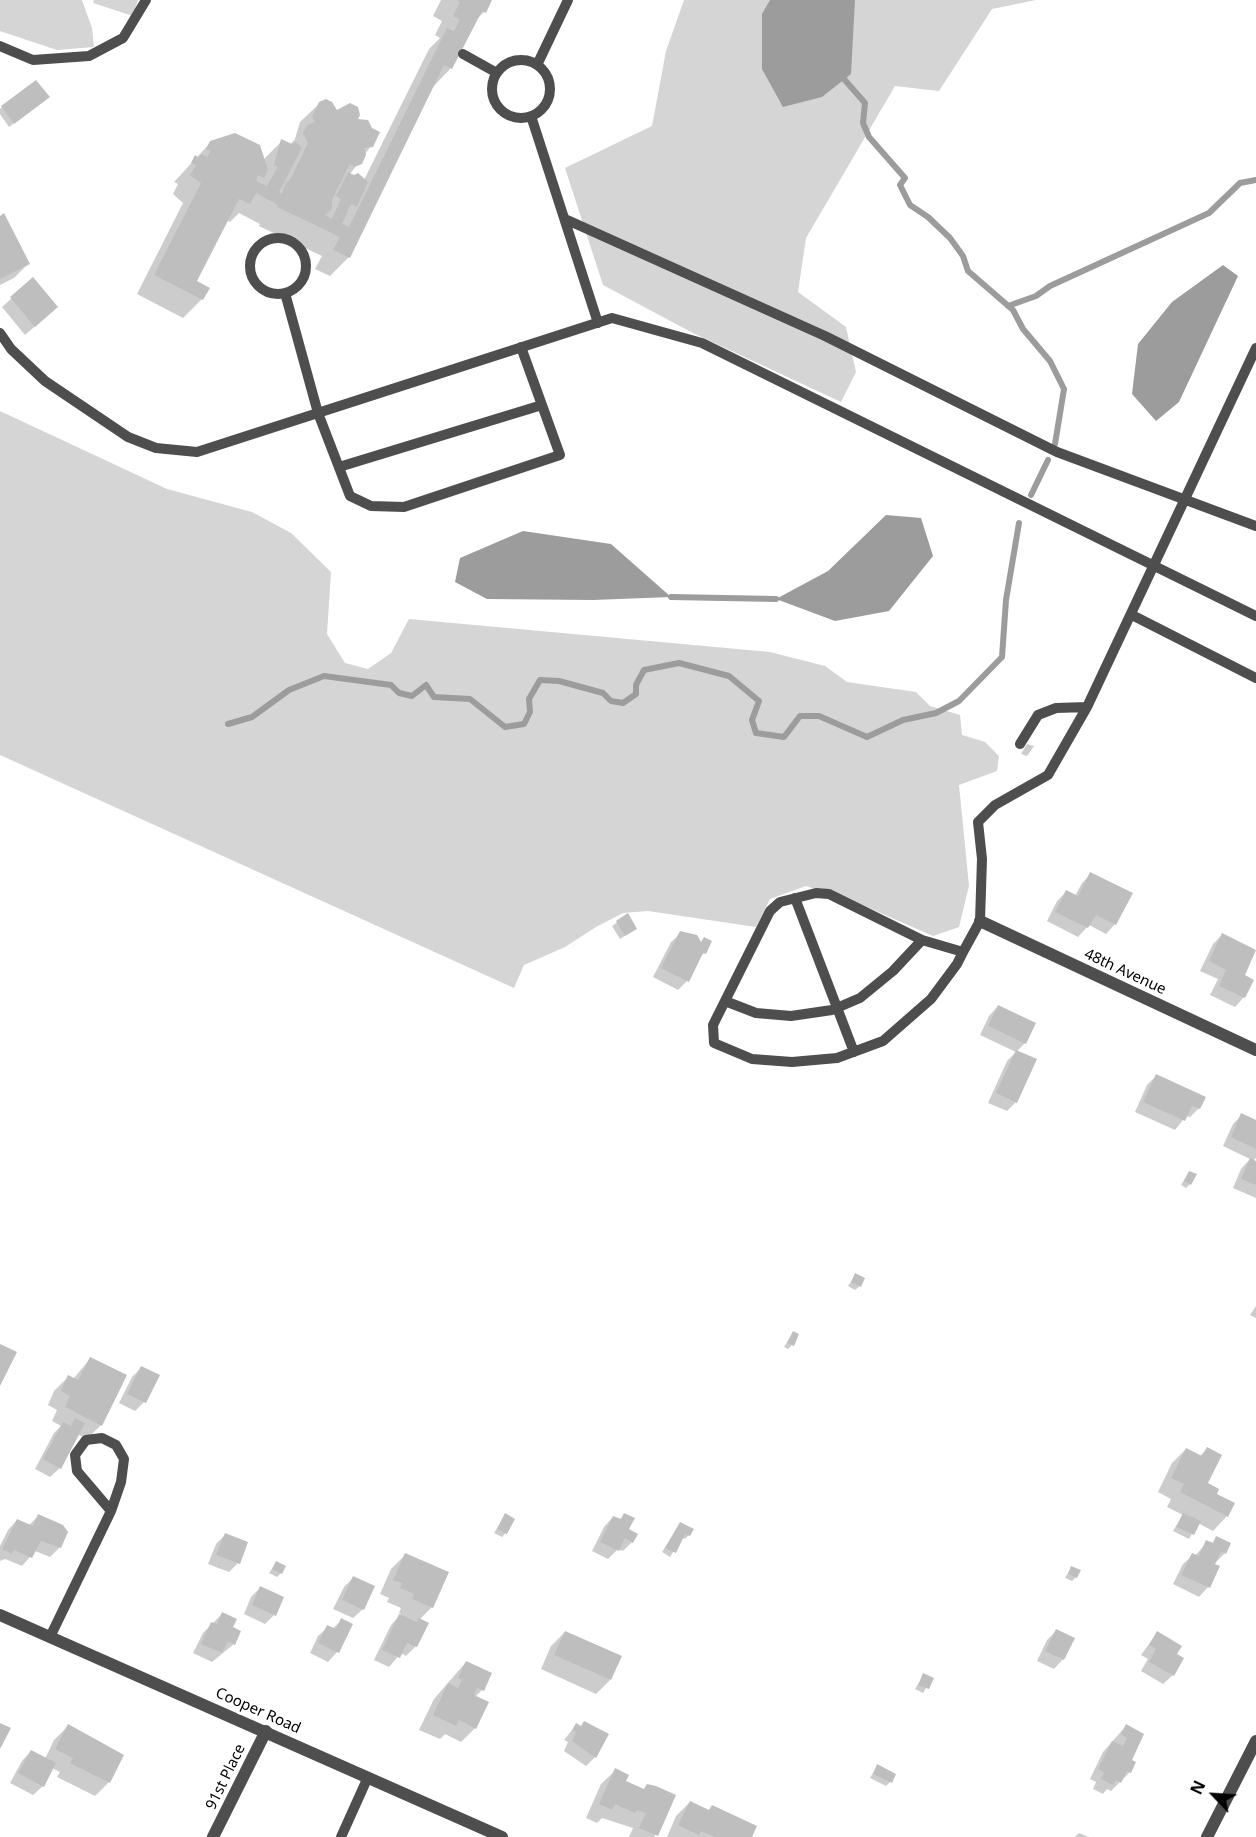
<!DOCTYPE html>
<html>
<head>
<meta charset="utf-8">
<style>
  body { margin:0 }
  #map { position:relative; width:1256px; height:1837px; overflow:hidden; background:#fff; font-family:"Noto Sans",sans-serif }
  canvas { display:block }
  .north { position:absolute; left:1184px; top:1765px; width:60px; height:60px; -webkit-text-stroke:4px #fff; paint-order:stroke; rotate:295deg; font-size:16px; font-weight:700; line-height:24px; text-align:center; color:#000 }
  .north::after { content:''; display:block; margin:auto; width:21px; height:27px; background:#000; clip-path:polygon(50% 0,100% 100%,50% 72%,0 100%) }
</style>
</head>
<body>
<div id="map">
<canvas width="1256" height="1837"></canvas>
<div class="north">N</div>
</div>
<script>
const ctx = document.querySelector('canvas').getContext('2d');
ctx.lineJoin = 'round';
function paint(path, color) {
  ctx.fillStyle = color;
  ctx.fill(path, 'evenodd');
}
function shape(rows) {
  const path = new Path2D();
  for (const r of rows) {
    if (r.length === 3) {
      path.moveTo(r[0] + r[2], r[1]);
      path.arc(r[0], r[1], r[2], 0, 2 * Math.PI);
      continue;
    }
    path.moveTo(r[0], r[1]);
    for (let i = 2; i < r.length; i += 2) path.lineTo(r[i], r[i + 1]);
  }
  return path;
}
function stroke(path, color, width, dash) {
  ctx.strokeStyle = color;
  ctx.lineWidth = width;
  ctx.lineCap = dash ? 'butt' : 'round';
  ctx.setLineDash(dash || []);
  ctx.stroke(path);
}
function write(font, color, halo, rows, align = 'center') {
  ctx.font = font + ' "Noto Sans",sans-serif';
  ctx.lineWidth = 6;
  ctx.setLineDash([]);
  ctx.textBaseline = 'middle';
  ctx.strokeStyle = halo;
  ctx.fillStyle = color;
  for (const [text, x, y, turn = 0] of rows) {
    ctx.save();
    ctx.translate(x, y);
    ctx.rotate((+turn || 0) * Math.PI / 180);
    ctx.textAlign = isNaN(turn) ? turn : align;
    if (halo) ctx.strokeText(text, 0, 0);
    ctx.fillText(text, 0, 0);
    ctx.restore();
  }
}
paint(shape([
  [0,0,82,0,92,28,94,47,57,50,0,31],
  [94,0,138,0,133,16,93,3],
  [684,0,1036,0,992,9,939,91,895,86,806,238,798,292,846,327,856,372,841,402,693,333,603,285,565,168,652,126,666,51],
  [0,411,167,489,252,512,291,533,331,572,327,634,345,663,368,669,391,653,409,619,770,652,825,666,847,682,916,692,930,706,960,715,962,735,985,742,999,756,997,771,959,785,969,886,959,927,933,936,867,907,806,886,770,899,756,927,648,911,623,913,596,927,565,947,524,965,514,988,0,755]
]), '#d5d5d5');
paint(shape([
  [770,0,855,0,851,74,822,97,783,107,762,69,762,14],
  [1223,265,1238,276,1179,402,1156,421,1132,394,1138,344,1172,302],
  [886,515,921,518,933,556,889,611,835,621,776,599,828,571],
  [523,531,611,544,671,597,593,600,487,599,455,582,460,558]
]), '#9c9c9c');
paint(shape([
  [441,0,491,0,484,12,474,22,451,68,432,88,349,257,330,276,315,269,322,256,259,226,260,224,239,213,230,222,226,220,195,282,202,299,183,318,137,294,183,203,173,194,178,184,174,182,211,142,263,160,282,141,290,145,295,139,300,122,320,103,356,121,371,146,350,174,364,180,429,49,440,38,435,35,442,21,433,16],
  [36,82,44,101,9,127,0,114,0,109],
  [0,217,28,264,14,278,0,285],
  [32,280,47,316,25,335,2,307],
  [1027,744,1034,746,1027,756,1021,754],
  [1091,874,1115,924,1106,934,1089,925,1078,937,1047,921,1057,901,1066,892,1075,896,1082,883],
  [628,915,635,929,620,939,612,926],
  [681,933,704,953,697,960,687,981,678,990,653,977,671,942],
  [1222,935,1243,976,1244,997,1235,1007,1210,995,1218,979,1200,971,1213,944],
  [998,1006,1025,1043,1016,1052,1016,1102,1007,1111,988,1103,1007,1061,1016,1052,980,1035,989,1016],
  [1156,1076,1199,1108,1190,1117,1186,1116,1175,1130,1135,1112,1147,1085],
  [1242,1115,1256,1121,1256,1158,1253,1161,1256,1162,1256,1198,1233,1188,1241,1169,1250,1159,1223,1146,1233,1124],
  [1189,1172,1190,1184,1186,1188,1181,1185],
  [856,1275,860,1286,855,1290,848,1286],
  [1256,1306,1256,1318,1250,1315],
  [793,1333,792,1345,788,1349,784,1347],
  [90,1359,101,1425,87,1439,77,1434,60,1468,50,1477,35,1469,54,1433,61,1426,52,1421,57,1410,48,1405,54,1391,68,1377,73,1379],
  [141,1368,144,1402,135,1411,119,1403,132,1377],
  [1186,1449,1200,1456,1207,1449,1206,1484,1215,1495,1233,1504,1227,1516,1213,1531,1198,1523,1189,1539,1173,1531,1183,1515,1167,1507,1171,1499,1158,1492,1172,1463],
  [505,1515,506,1533,502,1537,494,1533],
  [624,1515,632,1542,623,1551,618,1549,608,1559,592,1551,604,1527,613,1517,619,1520],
  [38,1516,66,1533,59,1548,50,1557,35,1551,22,1566,5,1559,0,1561,0,1546,8,1530,17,1520,28,1526],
  [680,1524,689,1535,685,1539,682,1538,670,1557,662,1552],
  [225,1535,238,1563,229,1572,208,1564,216,1544],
  [1217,1538,1225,1553,1213,1565,1218,1567,1208,1587,1199,1597,1173,1584,1183,1564,1193,1555,1195,1556,1207,1542,1211,1544],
  [405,1555,432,1607,419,1620,416,1646,406,1656,401,1653,389,1667,374,1660,391,1625,401,1614,399,1613,401,1608,387,1602,389,1598,380,1594,391,1569],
  [276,1563,281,1573,277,1577,269,1573],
  [1071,1568,1076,1577,1072,1581,1065,1578],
  [353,1578,363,1609,353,1618,333,1609,344,1587],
  [260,1588,274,1615,265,1624,244,1614,251,1597],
  [222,1614,231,1628,234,1644,212,1662,193,1653,203,1633],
  [342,1620,351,1624,337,1652,328,1662,310,1653,318,1636,328,1627,332,1629],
  [1056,1631,1063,1659,1054,1669,1037,1661,1047,1640],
  [565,1632,610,1680,596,1694,541,1669,551,1646],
  [1157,1633,1175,1655,1173,1675,1163,1684,1141,1671,1148,1659,1141,1655],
  [466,1662,482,1690,475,1697,475,1728,461,1742,445,1734,440,1739,419,1730,434,1699],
  [924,1675,932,1679,923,1693,915,1689],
  [576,1725,595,1757,586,1766,564,1751,568,1742,564,1740],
  [68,1726,109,1782,95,1796,57,1777,60,1772,52,1768,43,1786,33,1795,10,1783,22,1761,31,1751,45,1759,54,1740],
  [1126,1726,1130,1760,1134,1763,1130,1772,1111,1791,1107,1789,1103,1794,1093,1789,1096,1782,1090,1779,1103,1752],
  [877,1766,890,1782,886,1786,870,1778],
  [616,1770,624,1782,643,1790,648,1785,655,1837,629,1837,633,1828,602,1818,597,1823,586,1818,601,1784],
  [690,1802,708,1811,712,1807,751,1837,667,1837,676,1816],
  [1079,1833,1089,1837,1075,1837]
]), '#0003');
stroke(shape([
  [844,79,865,103,863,123,869,137,905,178,900,185,910,205,928,217,950,238,963,256,968,271,1013,310,1023,329,1050,361,1064,389,1055,444],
  [1008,306,1036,296,1050,286,1209,213,1240,183,1256,180],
  [1031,495,1048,460],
  [671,597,776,599],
  [228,724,252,717,289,690,324,676,391,685,399,693,412,696,426,685,434,697,470,699,505,727,524,724,530,712,529,699,540,680,559,681,603,693,611,701,623,703,636,694,636,685,644,670,679,663,729,676,759,701,752,720,756,733,784,737,800,716,819,716,867,737,903,720,936,713,959,701,1002,657,1006,600,1019,523]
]), '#9c9c9c', 6);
paint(shape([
  [457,0,492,0,486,13,482,11,452,69,444,65,350,258,333,250,340,237,277,207,278,205,256,193,250,204,239,199,197,281,210,288,203,300,154,275,201,183,190,175,196,165,191,163,195,155,199,158,201,154,207,157,211,151,206,149,210,141,235,133,260,145,268,170,264,178,258,175,256,181,267,186,278,167,274,165,281,139,292,144,296,142,302,148,279,192,282,194,285,184,291,178,308,143,303,133,307,125,315,122,312,117,319,102,326,99,332,102,337,110,350,103,358,107,360,115,358,119,368,120,372,128,380,132,373,147,364,148,366,155,362,164,354,167,350,164,332,200,332,209,325,215,332,219,341,199,336,196,348,172,354,175,358,173,368,182,357,207,351,204,342,224,349,227,447,28,454,31,460,20,453,16,460,2],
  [36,80,50,97,14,124,1,106],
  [4,213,30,264,0,279,0,216],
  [33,277,58,307,35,327,10,297],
  [1090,872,1133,893,1116,925,1096,915,1088,928,1055,912,1066,890,1078,896],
  [628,913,637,929,625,936,616,921],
  [680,931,697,935,701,942,704,937,712,941,706,954,703,953,689,982,661,968],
  [1222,933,1256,950,1245,975,1254,980,1245,998,1219,986,1226,970,1209,961],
  [998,1005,1036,1023,1026,1044,988,1026],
  [1016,1050,1037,1059,1017,1103,996,1093],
  [1156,1074,1206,1097,1200,1109,1192,1106,1185,1121,1143,1102],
  [1241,1113,1256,1120,1256,1149,1231,1137],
  [1250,1158,1256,1161,1256,1185,1241,1179],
  [1189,1171,1197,1174,1191,1185,1184,1181],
  [855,1273,865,1278,861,1287,851,1282],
  [793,1331,799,1334,794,1346,787,1343],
  [0,1344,17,1352,0,1386],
  [90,1357,127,1375,102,1426,65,1407,70,1396,61,1391,68,1375,78,1380],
  [141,1366,160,1375,146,1403,127,1394],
  [75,1418,85,1423,61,1469,43,1459,63,1422,71,1426],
  [1207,1447,1222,1455,1208,1483,1219,1489,1217,1494,1235,1503,1228,1517,1180,1492,1184,1484,1171,1478,1186,1448,1202,1456],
  [505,1513,515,1519,507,1534,497,1529],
  [624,1513,635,1518,629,1529,638,1534,633,1543,625,1538,619,1551,600,1542,613,1516,621,1519],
  [1183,1513,1201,1521,1194,1535,1176,1527],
  [38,1514,63,1525,68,1532,61,1548,41,1541,32,1558,14,1550,12,1554,2,1549,17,1519,33,1526],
  [680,1522,694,1529,690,1536,685,1534,676,1553,665,1548],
  [225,1533,248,1542,240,1564,216,1555],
  [1216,1536,1231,1543,1226,1554,1221,1551,1215,1564,1220,1566,1210,1588,1181,1575,1192,1553,1199,1556,1206,1540,1213,1543],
  [405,1553,449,1572,433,1608,412,1599,414,1594,400,1588,402,1583,393,1580],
  [276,1561,286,1566,282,1574,272,1569],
  [1071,1566,1081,1570,1077,1578,1068,1574],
  [353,1576,375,1586,364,1610,342,1600],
  [260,1586,284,1597,276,1616,252,1605],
  [222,1612,237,1619,233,1627,241,1631,235,1645,228,1641,222,1653,201,1644,211,1622,217,1624],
  [399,1614,417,1622,419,1618,429,1623,417,1647,407,1643,400,1658,382,1650],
  [341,1618,353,1624,339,1653,318,1643,327,1625,336,1629],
  [1056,1629,1075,1638,1064,1660,1045,1651],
  [565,1631,622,1656,611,1680,554,1655],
  [1157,1631,1182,1646,1177,1654,1184,1658,1174,1676,1149,1662,1156,1649,1149,1645],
  [466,1661,492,1673,484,1691,477,1688,474,1695,489,1702,476,1729,459,1720,456,1726,433,1715,448,1683,458,1688,462,1680,458,1678],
  [923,1673,934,1678,929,1689,918,1685],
  [584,1721,609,1734,596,1758,572,1741,576,1732,572,1730,576,1723,581,1726],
  [0,1723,11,1728,0,1749],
  [68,1724,124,1755,110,1783,70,1763,73,1758,55,1749],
  [1126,1724,1144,1734,1132,1760,1136,1762,1131,1773,1127,1771,1121,1783,1116,1780,1113,1785,1101,1779,1104,1772,1098,1769,1112,1741,1123,1746,1127,1738,1121,1734],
  [31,1750,56,1763,44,1787,18,1773],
  [877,1764,896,1774,892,1783,873,1774],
  [615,1768,629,1775,626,1781,644,1789,647,1784,656,1786,676,1795,658,1836,639,1828,646,1813,637,1810,635,1813,615,1804,612,1810,599,1804],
  [690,1801,709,1810,712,1805,757,1826,752,1837,715,1837,701,1831,699,1835,678,1825]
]), '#bebebe');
stroke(shape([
  [0,46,33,60,89,56,123,38,146,0],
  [463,54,497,73],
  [521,89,29],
  [537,65,568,0],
  [531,116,598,323],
  [565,219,825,336,1057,452,1256,526],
  [278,266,28],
  [285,293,318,413,350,496,371,506,404,507,560,455,521,347],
  [0,333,11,349,45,381,128,437,156,448,197,452,612,318,702,343,1256,616],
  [339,467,542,405],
  [1132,615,1256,678],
  [1020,744,1038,715,1056,708,1087,707],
  [795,898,854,1052],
  [963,952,922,940,829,894,816,893,780,902,770,911,713,1025,714,1043,752,1059,792,1062,837,1058,883,1041,931,999,957,964,963,952,980,921,982,859,978,822,995,805,1048,775,1087,707,1256,348],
  [725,1001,756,1013,791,1016,832,1010,860,998,893,971,922,940],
  [50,1637,111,1511,121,1482,124,1459,116,1445,102,1438,86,1440,75,1455,77,1471,111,1511],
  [341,1837,368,1777]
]), '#4e4e4e', 10);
stroke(shape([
  [980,921,1256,1050],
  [213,1837,266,1731]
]), '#4e4e4e', 12);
stroke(shape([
  [0,1615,502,1837],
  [1207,1837,1256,1741]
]), '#4e4e4e', 12);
write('15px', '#000', '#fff', [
  ["48th Avenue",1125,972,25],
  ["Cooper Road",258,1711,24],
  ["91st Place",226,1777,-64]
]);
</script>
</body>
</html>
